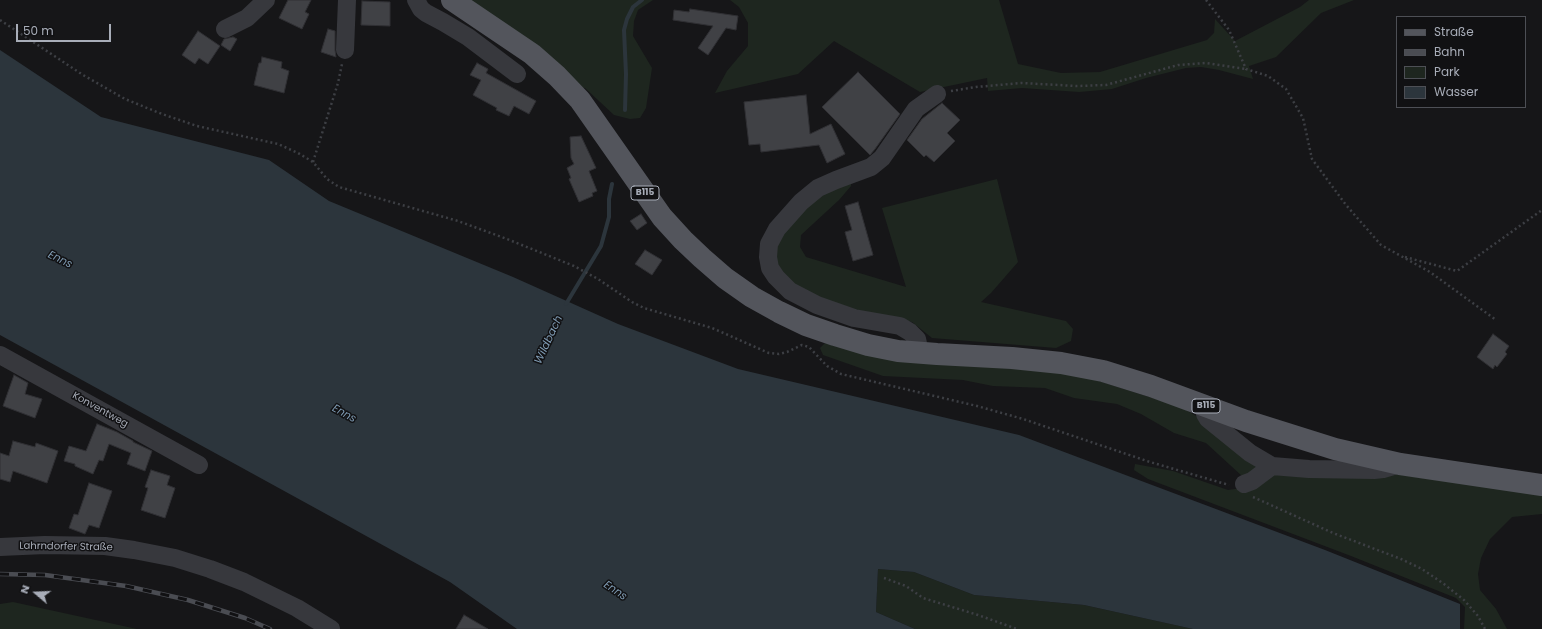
<!DOCTYPE html>
<html>
<head>
<meta charset="utf-8">
<style>
  body { margin:0 }
  #map { position:relative; width:1542px; height:629px; overflow:hidden; background:#161618; font-family:Poppins,sans-serif }
  canvas { display:block }
  .legend { position:absolute; left:1396px; top:16px; width:130px; height:92px; box-sizing:border-box; background:#111113; border:1px solid #4d4f55; margin:0; padding:5px 7px; list-style:none; font-size:12px; color:#a8adb8 }
  .legend li { display:flex; align-items:center; gap:8px; height:20px }
  .legend b { width:20px; border:1px solid #4d4f55 }
  .north { position:absolute; left:16px; top:573px; width:40px; height:40px; -webkit-text-stroke:3px #111113; paint-order:stroke; rotate:289deg; font-size:11px; font-weight:700; line-height:16px; text-align:center; color:#a8adb8 }
  .north::after { content:''; display:block; margin:auto; width:14px; height:18px; background:#a8adb8; clip-path:polygon(50% 0,100% 100%,50% 72%,0 100%) }
  .scale { position:absolute; left:16px; top:24px; width:95px; height:18px; box-sizing:border-box; border:2px solid #a8adb8; border-top:0; padding-left:5px; font-size:12px; line-height:14px; white-space:nowrap; color:#a8adb8; -webkit-text-stroke:3px #111113; paint-order:stroke }
</style>
</head>
<body>
<div id="map">
<canvas width="1542" height="629"></canvas>
<ul class="legend">
<li><b style="height:5px;background:#53555c"></b>Straße</li>
<li><b style="height:5px;background:#4a4c52"></b>Bahn</li>
<li><b style="height:11px;background:#1e261f"></b>Park</li>
<li><b style="height:11px;background:#2c353c"></b>Wasser</li>
</ul>
<div class="north">N</div>
<div class="scale">50 m</div>
</div>
<script>
const ctx = document.querySelector('canvas').getContext('2d');
ctx.lineJoin = 'round';
function paint(path, color) {
  ctx.fillStyle = color;
  ctx.fill(path, 'evenodd');
}
function shape(rows) {
  const path = new Path2D();
  for (const r of rows) {
    path.moveTo(r[0], r[1]);
    for (let i = 2; i < r.length; i += 2) path.lineTo(r[i], r[i + 1]);
  }
  return path;
}
function stroke(path, color, width, dash) {
  ctx.strokeStyle = color;
  ctx.lineWidth = width;
  ctx.lineCap = dash ? 'butt' : 'round';
  ctx.setLineDash(dash || []);
  ctx.stroke(path);
}
function write(font, color, halo, rows, align = 'center') {
  ctx.font = font + ' Poppins,sans-serif';
  ctx.lineWidth = 3;
  ctx.setLineDash([]);
  ctx.textBaseline = 'middle';
  ctx.strokeStyle = halo;
  ctx.fillStyle = color;
  for (const [text, x, y, turn = 0] of rows) {
    ctx.save();
    ctx.translate(x, y);
    ctx.rotate((+turn || 0) * Math.PI / 180);
    ctx.textAlign = isNaN(turn) ? turn : align;
    if (halo) ctx.strokeText(text, 0, 0);
    ctx.fillText(text, 0, 0);
    ctx.restore();
  }
}
paint(shape([
  [467,0,653,0,638,10,634,21,633,36,652,68,646,108,640,118,630,119,614,115,585,88,577,87],
  [730,0,999,0,1018,64,1061,73,1100,72,1207,40,1214,33,1215,19,1235,41,1300,7,1309,0,1354,0,1321,13,1276,57,1249,66,1253,79,1219,70,1201,67,1186,68,1146,78,1112,89,1079,92,1022,88,988,91,987,78,920,92,834,41,798,74,715,93,727,71,748,46,748,23,739,7],
  [997,179,1018,262,991,293,981,302,1066,321,1073,329,1071,341,1056,348,932,338,912,322,890,318,869,316,804,294,774,269,775,241,809,198,851,182,851,186,839,200,801,235,800,247,806,257,906,287,882,208],
  [825,343,1080,375,1181,407,1203,420,1264,467,1242,476,1206,443,1174,433,1141,414,1117,404,1074,398,1045,388,993,386,963,380,883,376,823,355,820,348],
  [1135,464,1173,471,1228,490,1242,488,1270,470,1388,473,1542,495,1542,514,1512,517,1490,539,1481,558,1478,574,1480,590,1496,609,1507,629,1464,629,1465,607,1456,598,1351,556,1148,479,1134,470],
  [878,569,914,572,974,595,1084,605,1193,629,915,629,876,612],
  [13,602,137,629,0,629,0,604]
]), '#1e261f');
paint(shape([
  [0,50,101,117,269,160,329,201,513,277,618,324,738,369,1019,435,1325,550,1460,604,1460,629,1193,629,1084,605,974,595,914,572,878,569,876,612,915,629,517,629,450,582,0,335]
]), '#2c353c');
stroke(shape([
  [625,110,626,74,624,30,627,19,633,7,642,0],
  [566,304,601,246,609,217,609,199,612,184]
]), '#2c353c', 4);
const building = shape([
  [288,0,311,0,305,12,309,14,302,29,279,18,288,0],
  [362,1,390,2,390,26,361,25,362,1],
  [690,9,738,16,736,30,726,28,708,55,698,48,713,26,673,20,674,10,689,12,690,9],
  [328,29,335,31,335,50,336,57,321,52,328,29],
  [198,31,220,46,208,64,199,58,195,64,182,55,198,31],
  [233,37,237,39,230,51,221,45,224,39,233,37],
  [262,57,282,62,281,68,289,71,284,93,254,85,259,63,261,63,262,57],
  [477,63,488,69,486,73,536,101,529,114,514,106,509,116,496,110,497,108,473,95,481,80,470,75,477,63],
  [858,72,900,114,875,149,870,155,822,107,858,72],
  [806,95,810,134,831,124,845,154,827,163,819,145,761,152,760,144,749,145,744,102,806,95],
  [942,103,960,120,947,133,955,141,934,162,926,155,924,157,907,140,922,119,942,103],
  [581,136,596,168,589,171,597,191,592,193,593,196,579,202,569,179,571,178,567,168,574,164,571,158,570,137,581,136],
  [858,202,873,255,853,261,845,232,852,230,845,206,858,202],
  [641,214,647,223,637,230,630,221,641,214],
  [645,250,662,260,652,275,635,264,645,250],
  [1493,334,1509,346,1505,352,1507,354,1497,367,1495,365,1493,369,1477,357,1493,334],
  [14,375,28,383,25,394,42,399,35,418,3,406,14,375],
  [97,424,117,432,133,441,133,442,152,451,145,471,127,464,131,453,109,444,103,461,99,460,93,474,75,466,75,464,64,461,69,446,86,451,97,424],
  [13,441,35,447,36,443,58,451,47,483,13,471,10,482,0,479,0,453,9,456,13,441],
  [151,470,170,476,167,485,175,488,165,518,141,510,148,488,145,487,151,470],
  [89,483,112,491,99,528,89,525,85,534,69,528,74,514,78,515,89,483],
  [464,615,488,629,456,629,464,615]
]);
paint(building, '#404145');
stroke(building, '#303034', 1);
stroke(shape([
  [1206,0,1229,30,1246,69,1268,76,1286,89,1303,118,1312,159,1346,205,1381,245,1430,272,1496,320],
  [0,20,83,75,125,99,162,114,197,126,278,144,298,153,313,162,327,179,339,187,458,221,507,239,574,266,598,279,632,302,644,308,712,328,769,353,779,354,787,352,802,345,809,347,827,366,841,374,977,406,1023,419,1150,462,1229,485],
  [951,91,976,87,1021,83,1077,86,1106,85,1178,65,1206,63,1246,69],
  [313,162,338,83,342,64],
  [1405,257,1457,271,1542,210],
  [1253,497,1333,533,1401,559,1422,569,1444,584,1464,600,1478,616,1485,629],
  [884,578,906,586,923,598,978,615,1017,629]
]), '#3d3f44', 2.5, [2, 3]);
stroke(shape([
  [416,0,421,9,426,13,443,22,468,37,517,74],
  [225,29,247,18,266,0],
  [345,50,347,0],
  [920,353,917,339,910,332,900,326,854,318,817,305,790,291,776,277,770,268,768,257,769,244,777,229,801,202,818,188,836,180,871,167,882,158,916,109,937,94],
  [0,355,199,465],
  [1204,406,1205,414,1208,419,1250,453,1272,466,1309,469,1374,470,1383,469,1400,464],
  [1244,484,1252,481,1272,466],
  [0,547,45,545,105,546,134,550,175,558,210,569,244,582,297,608,331,629]
]), '#37383d', 18);
stroke(shape([
  [452,0,532,54,557,76,580,100,662,217,683,240,702,258,725,278,752,297,779,312,806,325,835,335,868,345,898,351,937,354,1012,358,1061,363,1103,371,1151,386,1246,421,1335,449,1400,464,1542,485]
]), '#53555c', 22);
const rail = shape([
  [0,574,45,575,126,586,188,600,245,618,270,629]
]);
stroke(rail, '#4a4c52', 4.5);
stroke(rail, '#111113', 3, [9]);
for (const [x, y, w] of [
  [645,193,28],
  [1206,406,28]
]) {
  const box = new Path2D();
  box.roundRect(x - w / 2, y - 7, w, 14, 3);
  ctx.fillStyle = '#111113';
  ctx.fill(box);
  stroke(box, '#a8adb8', 1);
}
write('bold 9px', '#a8adb8', null, [
  ["B115",645,193],
  ["B115",1206,406]
]);
write('10px', '#a8adb8', '#111113', [
  ["Konventweg",100,410,29],
  ["Lahrndorfer Straße",66,547,1]
]);
write('italic 11px', '#7f9bb3', '#111113', [
  ["Enns",60,260,26],
  ["Wildbach",549,340,-65],
  ["Enns",344,414,29],
  ["Enns",615,591,34]
]);
</script>
</body>
</html>
